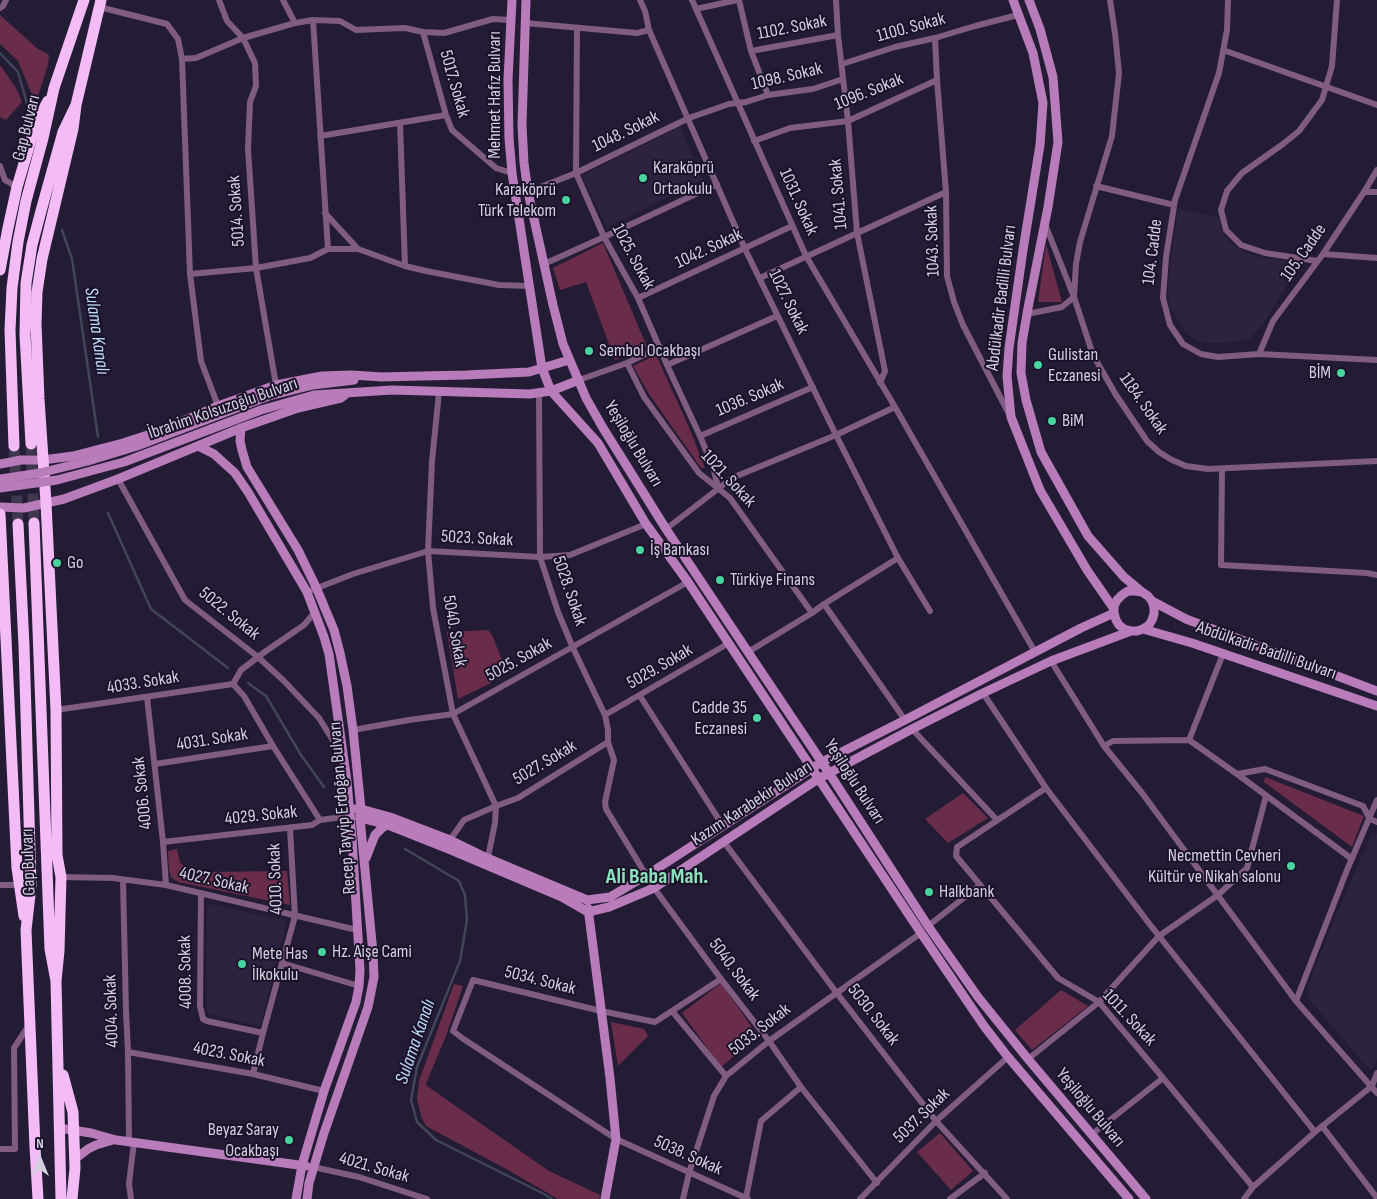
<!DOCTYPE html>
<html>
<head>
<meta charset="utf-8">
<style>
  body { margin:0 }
  #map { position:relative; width:1377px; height:1199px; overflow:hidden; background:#241c34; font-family:"Sofia Sans Condensed",sans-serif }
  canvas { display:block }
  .north { position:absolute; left:15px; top:1134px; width:50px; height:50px; -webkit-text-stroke:4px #1b122a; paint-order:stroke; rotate:0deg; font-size:14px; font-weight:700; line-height:20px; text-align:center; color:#d3cfdf }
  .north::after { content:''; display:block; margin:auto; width:18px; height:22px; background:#d3cfdf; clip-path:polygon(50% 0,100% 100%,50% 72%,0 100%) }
</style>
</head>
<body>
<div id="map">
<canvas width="1377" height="1199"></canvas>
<div class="north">N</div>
</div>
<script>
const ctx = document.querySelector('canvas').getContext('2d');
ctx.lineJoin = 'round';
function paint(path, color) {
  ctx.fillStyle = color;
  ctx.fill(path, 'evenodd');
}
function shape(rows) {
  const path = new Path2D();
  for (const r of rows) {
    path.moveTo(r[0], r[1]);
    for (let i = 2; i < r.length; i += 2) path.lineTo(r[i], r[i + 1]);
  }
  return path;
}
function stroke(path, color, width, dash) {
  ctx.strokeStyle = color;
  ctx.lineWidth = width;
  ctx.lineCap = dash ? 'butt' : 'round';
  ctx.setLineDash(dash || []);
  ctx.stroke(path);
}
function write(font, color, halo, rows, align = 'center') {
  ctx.font = font + ' "Sofia Sans Condensed",sans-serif';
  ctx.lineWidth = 4;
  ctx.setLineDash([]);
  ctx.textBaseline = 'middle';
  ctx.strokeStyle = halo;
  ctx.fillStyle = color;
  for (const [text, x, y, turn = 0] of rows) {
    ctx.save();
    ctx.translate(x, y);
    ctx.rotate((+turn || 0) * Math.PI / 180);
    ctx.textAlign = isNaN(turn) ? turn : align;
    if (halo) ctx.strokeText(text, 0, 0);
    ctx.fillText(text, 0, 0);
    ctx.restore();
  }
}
paint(shape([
  [680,126,703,180,607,227,582,176],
  [1178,209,1218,217,1224,236,1233,245,1246,253,1265,258,1297,262,1299,266,1262,325,1250,339,1227,343,1211,343,1197,341,1186,332,1170,307,1168,289,1170,268],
  [1377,833,1377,1059,1373,1069,1368,1068,1307,997,1308,986,1334,920,1371,835],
  [211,904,287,921,260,1026,208,1014,207,1010,207,907]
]), '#2d2341');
paint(shape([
  [0,15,38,49,49,55,48,65,38,96,33,97,18,61,0,44],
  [0,65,16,88,22,102,6,120,0,117],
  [603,243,647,347,615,360,586,282,560,290,553,268],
  [1046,244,1062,302,1038,302],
  [656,355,688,425,705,468,701,468,649,394,633,366],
  [488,630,492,635,507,672,491,683,458,699,447,632],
  [1265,777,1364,816,1352,847,1264,782],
  [963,793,988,818,948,843,925,819],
  [177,849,180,863,189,869,202,872,287,871,290,905,178,882,171,877,169,870,168,851],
  [721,983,758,1036,721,1067,682,1013],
  [454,984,463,986,446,1036,426,1083,427,1086,549,1171,600,1195,599,1199,558,1199,508,1170,426,1126,421,1116,417,1099,419,1081],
  [1061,990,1088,1006,1032,1050,1015,1030],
  [611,1022,644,1029,648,1036,618,1066],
  [940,1133,973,1171,951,1190,917,1152]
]), '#692d4a');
stroke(shape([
  [0,53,18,72,28,107],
  [62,230,72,259,98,437],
  [108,513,151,609,228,668],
  [248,683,266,696,301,755,324,787],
  [405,849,459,881,465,895,467,920,460,961,417,1067,411,1100,417,1122,436,1140,544,1194,552,1199]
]), '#3f4756', 2.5);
stroke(shape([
  [31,444,34,523],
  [14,446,18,524]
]), '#3e374e', 11, [11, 5.5]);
stroke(shape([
  [219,0,227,21,243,38,255,63,256,86,250,102,248,149,256,268,276,385],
  [283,0,295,23,313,20,340,21,356,30,405,28,423,32,444,33,493,19,511,20],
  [640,0,645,11,649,30,745,249,836,435,732,478,666,529],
  [692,0,806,256,895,407,1035,652],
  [739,0,751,51,768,95],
  [836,0,838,35,848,121,857,233,885,371,880,383],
  [1228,0,1227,30,1219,73,1175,200,1166,257,1163,298,1170,325,1183,344,1201,354,1218,357,1259,354,1377,360],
  [99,7,167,24,178,39,182,59,190,274,201,361,218,406],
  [0,8,3,6,6,0],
  [696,9,737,0],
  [313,20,328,249],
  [525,23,637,33,649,30],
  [577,28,576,173,604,237,638,298,667,365,700,436,714,470,718,488],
  [423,32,446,115,452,130,496,168,512,173],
  [935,38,937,80,946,192,947,276,954,302,963,325,1009,414],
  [1223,50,1377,105],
  [751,51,838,35],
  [182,59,196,58,243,38,295,23],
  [842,64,895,47,935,38,975,26,1018,15],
  [400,123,405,266],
  [320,136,446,115],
  [754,141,790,128,848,121,937,80],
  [0,166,5,180,17,187],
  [1096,186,1174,205],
  [528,192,576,173,689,118,729,104,746,102,768,95,813,89,843,79],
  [1364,192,1377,192],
  [325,213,358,249],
  [1045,224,1074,297,1093,355,1116,395,1147,441,1159,452,1172,460,1186,466,1208,469,1377,461],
  [1323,254,1377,258],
  [1317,261,1265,253,1241,245,1226,230,1221,210,1227,191,1242,173,1283,144,1299,131,1322,100,1332,66,1337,0],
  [544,264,604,237,717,184],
  [190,274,256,268,310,258,328,249,358,249,405,266,426,271,499,285,530,286],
  [760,278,946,192],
  [638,298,792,226],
  [1027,314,1062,307,1074,297,1076,264,1080,242,1112,136,1119,73,1115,33,1110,0],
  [1259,354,1273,321,1323,254,1364,192,1377,170],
  [627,363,644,397,699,473,730,498,812,613],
  [667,365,777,316],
  [579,380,627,363,660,347],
  [439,392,432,461,428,551,433,608,453,714,496,806,495,823,487,862],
  [539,393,540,557,558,612,573,648,605,715,608,730,608,742,614,760,605,802,606,809,654,888,721,979,769,1041,801,1087,877,1183],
  [895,407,836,435,898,558,930,611],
  [700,436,813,387],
  [1222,469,1221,565,1367,573,1377,575],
  [118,479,185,600,258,657,284,681,319,718,342,755],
  [307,592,353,574,428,551,540,557,570,555,646,524],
  [824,604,898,558],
  [748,652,812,613,824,604,905,720],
  [1051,661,1104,746,1142,793,1296,1001,1377,1093],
  [233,684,244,696,273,746,320,820],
  [233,684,241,670,266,651,304,625,315,612],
  [983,693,1046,788,1151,926,1315,1132],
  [640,696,723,826],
  [147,697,163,842,166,885],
  [56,710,233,684],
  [605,715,729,643],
  [912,729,997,820],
  [353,730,409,720,453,714,688,582],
  [1189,740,1223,654],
  [1104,746,1113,741,1189,740,1237,774,1265,769,1363,806,1370,819,1377,822],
  [155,764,273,746],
  [1237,774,1352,859],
  [1046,788,957,847,956,856,1058,978,1099,1002,1163,1078,1253,1187],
  [450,840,464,820,496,806,518,798,608,742],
  [163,842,312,825,320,820,350,816,360,818],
  [724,842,836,992,936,1121,1007,1199],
  [61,877,113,878,166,885,357,930],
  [123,880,126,1011,128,1052,129,1141],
  [0,885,18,885],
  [201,893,200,1006,203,1019,207,1021,263,1033],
  [928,926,980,885],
  [282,963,359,986],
  [721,979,655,1022,601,1011,473,980,453,1031,462,1038,616,1139,748,1199],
  [1296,1001,1347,870,1377,800],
  [672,1011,726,1076],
  [128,1052,253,1074,324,1091],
  [1028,1059,1099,1002,1159,936,1218,895,1247,868,1266,796],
  [253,1074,263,1033,295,916,290,828],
  [1322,1126,1377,1198],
  [1091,1135,1163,1078],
  [0,1149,15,1149,14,1048,29,1025],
  [313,1167,359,1177,427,1199],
  [746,1198,761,1121,801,1087],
  [131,1199,129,1184,134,1142],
  [683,1199,689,1173,714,1096,726,1076,769,1041,921,933],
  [860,1199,936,1121,1008,1057],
  [950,1199,985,1173],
  [1244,1199,1253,1187,1315,1132,1372,1086,1377,1073]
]), '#805b82', 6);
stroke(shape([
  [512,0,508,80,509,138,512,173,542,368,551,391,598,443,646,524,688,582,921,933,984,1026,1008,1057,1129,1199],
  [526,0,522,125,524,163,528,192,553,305,563,344,586,398,603,428,666,529,748,652,829,773,928,926,978,997,1028,1059,1146,1199],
  [1013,0,1033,53,1043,103,1040,145,1023,250,1009,348,1007,376,1011,417,1040,490,1087,570,1114,609],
  [1029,0,1040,29,1053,77,1058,142,1048,207,1028,308,1022,343,1021,373,1026,400,1041,452,1088,536,1124,577,1142,592],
  [379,377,466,375,529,372,569,360],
  [205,420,269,396,313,385,354,380],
  [241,428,240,441,242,450,247,467,298,550,316,587,334,630,340,653,347,686,353,730,361,809,360,818,373,953,374,977,368,1007,324,1133,309,1183,307,1199],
  [211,429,261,410,314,395,392,390,530,394,551,391,579,380],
  [198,446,214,454,235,473,248,492,307,592,324,637,329,654,347,782,352,838,360,970,359,986,356,1002,324,1091,302,1165,296,1199],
  [0,464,21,460,43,460,73,456,123,443,160,431,218,406,276,385,322,376,351,375,383,377],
  [0,507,24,508,64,499,118,479,241,428,298,408,341,398,345,395],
  [1152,601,1186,619,1377,691],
  [1143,629,1192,643,1377,706],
  [349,809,361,809,390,817,450,840,487,858,587,900,610,897,647,875,822,762,905,720,1081,628,1114,613],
  [360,818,388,825,451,850,562,897,588,912,609,907,654,888,818,779,912,729,983,693,1051,661,1131,631,1137,631,1143,629,1149,625,1152,620,1154,614,1154,607,1152,601,1148,596,1142,592,1135,591,1128,591,1122,595,1117,600,1114,606,1114,613,1116,620,1119,625,1124,629,1131,631],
  [366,858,375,835,383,827,388,825],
  [588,908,610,1078,616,1139,605,1199],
  [59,1128,91,1133,116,1140,306,1166],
  [75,1159,88,1149,96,1145,113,1140]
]), '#b77cb9', 9);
stroke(shape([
  [0,270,8,228,17,187,36,123,48,101],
  [31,444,25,335,26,283,32,245,41,211,63,132,76,105,101,0],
  [14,446,10,330,12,288,18,242,26,201,43,138,54,88,84,0],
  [0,514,17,868,24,916],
  [34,523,50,949,56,981,61,1199],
  [18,524,24,645,31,886,26,930,35,1147,38,1199],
  [56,981,59,951,61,877,57,855,56,710,46,503,39,399,36,324,37,292,42,259,73,129,76,105],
  [63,1075,73,1112,75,1168,72,1199]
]), '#f4bcf6', 11);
stroke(shape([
  [0,479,40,473,88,461,137,446,205,420],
  [0,488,57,480,124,462,211,429]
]), '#b77cb9', 9);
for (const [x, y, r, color] of [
  [643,178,5,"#47d49e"],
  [566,200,5,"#47d49e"],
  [589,351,5,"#47d49e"],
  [1038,365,5,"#47d49e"],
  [1341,373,5,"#47d49e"],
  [1052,421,5,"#47d49e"],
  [640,550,5,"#47d49e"],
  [57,563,5,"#47d49e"],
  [720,580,5,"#47d49e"],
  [757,718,5,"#47d49e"],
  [1291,866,5,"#47d49e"],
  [929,892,5,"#47d49e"],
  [322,952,5,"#47d49e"],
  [242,964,5,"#47d49e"],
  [289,1140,5,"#47d49e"]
]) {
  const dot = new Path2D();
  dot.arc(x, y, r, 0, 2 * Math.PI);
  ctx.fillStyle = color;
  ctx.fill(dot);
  stroke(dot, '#1b122a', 2);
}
write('18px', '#d3cfdf', '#1b122a', [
  ["1102. Sokak",792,28,-11],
  ["1100. Sokak",911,28,-15],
  ["1098. Sokak",787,77,-13],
  ["5017. Sokak",454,84,74],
  ["1096. Sokak",869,92,-22],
  ["Mehmet Hafız Bulvarı",495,95,-90],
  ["Gap Bulvarı",27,128,-76],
  ["1048. Sokak",626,132,-26],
  ["1041. Sokak",839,194,-95],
  ["1031. Sokak",798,202,66],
  ["5014. Sokak",237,211,-94],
  ["1043. Sokak",933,241,-92],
  ["1042. Sokak",709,249,-25],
  ["104. Cadde",1153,252,-83],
  ["105. Cadde",1304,253,-55],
  ["1025. Sokak",633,257,62],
  ["Abdülkadir Badilli Bulvarı",1002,298,-83],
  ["1027. Sokak",788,302,64],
  ["1036. Sokak",750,398,-23],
  ["1184. Sokak",1143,404,55],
  ["İbrahim Kolsuzoğlu Bulvarı",223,409,-19],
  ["Yeşiloğlu Bulvarı",633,444,59],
  ["1021. Sokak",728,479,47],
  ["5023. Sokak",477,539,3],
  ["5028. Sokak",569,591,71],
  ["5022. Sokak",229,614,39],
  ["5040. Sokak",454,631,80],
  ["Abdülkadir Badilli Bulvarı",1266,651,19],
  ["5025. Sokak",519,660,-29],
  ["5029. Sokak",660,667,-30],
  ["4033. Sokak",143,683,-9],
  ["4031. Sokak",212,740,-9],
  ["5027. Sokak",545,763,-31],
  ["Yeşiloğlu Bulvarı",854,782,57],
  ["4006. Sokak",143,793,-96],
  ["Kazım Karabekir Bulvarı",752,804,-33],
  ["Recep Tayyip Erdoğan Bulvarı",343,808,-95],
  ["4029. Sokak",261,816,-6],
  ["Gap Bulvarı",29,862,-92],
  ["4010. Sokak",276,879,-92],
  ["4027. Sokak",214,881,13],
  ["5040. Sokak",734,970,53],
  ["4008. Sokak",186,972,-91],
  ["5034. Sokak",540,981,14],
  ["4004. Sokak",112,1011,-92],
  ["5030. Sokak",873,1015,52],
  ["1011. Sokak",1129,1018,47],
  ["5033. Sokak",760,1030,-38],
  ["4023. Sokak",229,1055,11],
  ["Yeşiloğlu Bulvarı",1090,1108,50],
  ["5037. Sokak",922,1116,-44],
  ["5038. Sokak",688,1156,24],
  ["4021. Sokak",374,1168,16]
]);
write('18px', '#d3cfdf', '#1b122a', [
  ["Karaköprü",653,168],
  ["Ortaokulu",653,189],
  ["Karaköprü",556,190,"right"],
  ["Türk Telekom",556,211,"right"],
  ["Sembol Ocakbaşı",599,351],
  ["Gulistan",1048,355],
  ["Eczanesi",1048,376],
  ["BİM",1331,373,"right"],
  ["BiM",1062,421],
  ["İş Bankası",650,550],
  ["Go",67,563],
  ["Türkiye Finans",730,580],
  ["Cadde 35",747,708,"right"],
  ["Eczanesi",747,729,"right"],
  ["Necmettin Cevheri",1281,856,"right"],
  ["Kültür ve Nikah salonu",1281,877,"right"],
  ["Halkbank",939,892],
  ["Hz. Aişe Cami",332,952],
  ["Mete Has",252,954],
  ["İlkokulu",252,975],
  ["Beyaz Saray",279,1130,"right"],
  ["Ocakbaşı",279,1151,"right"]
], 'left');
write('italic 19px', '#b9daf7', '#1b122a', [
  ["Sulama Kanalı",96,331,82],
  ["Sulama Kanalı",416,1042,-71]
]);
write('bold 22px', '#8ce2bb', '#1b122a', [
  ["Ali Baba Mah.",657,877]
]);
</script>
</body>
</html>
